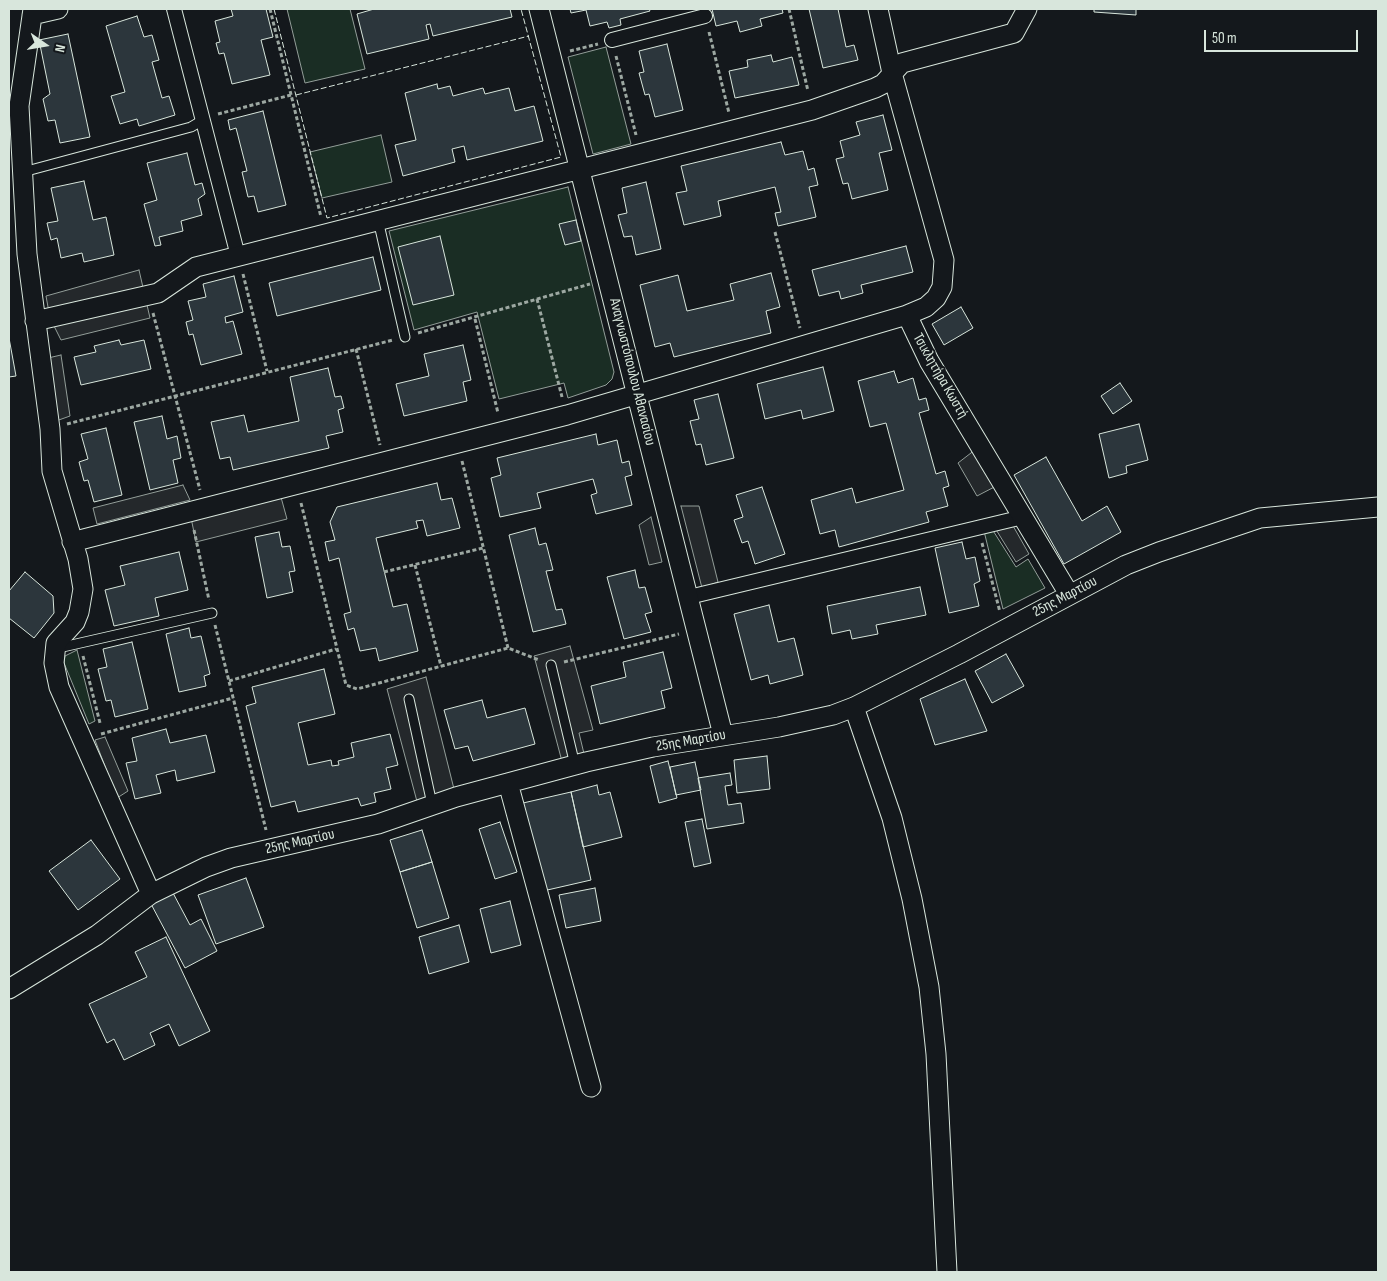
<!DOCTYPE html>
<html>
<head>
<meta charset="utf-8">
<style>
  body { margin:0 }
  #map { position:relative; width:1387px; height:1281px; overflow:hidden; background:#14181c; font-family:"Sofia Sans Condensed",sans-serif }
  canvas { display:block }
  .frame { position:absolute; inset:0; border:10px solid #d8e6dc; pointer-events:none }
  .north { position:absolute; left:20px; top:20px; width:50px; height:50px; -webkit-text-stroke:4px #14181c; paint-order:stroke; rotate:103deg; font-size:14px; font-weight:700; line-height:20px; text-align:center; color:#d8e6dc }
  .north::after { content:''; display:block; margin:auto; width:18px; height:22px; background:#d8e6dc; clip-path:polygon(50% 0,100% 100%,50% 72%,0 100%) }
  .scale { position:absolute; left:1204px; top:30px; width:154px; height:22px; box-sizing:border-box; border:2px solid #d8e6dc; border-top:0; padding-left:6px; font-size:15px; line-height:18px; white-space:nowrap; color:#d8e6dc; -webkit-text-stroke:4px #14181c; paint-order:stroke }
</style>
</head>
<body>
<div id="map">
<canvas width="1387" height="1281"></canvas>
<div class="frame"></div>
<div class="north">N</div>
<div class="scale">50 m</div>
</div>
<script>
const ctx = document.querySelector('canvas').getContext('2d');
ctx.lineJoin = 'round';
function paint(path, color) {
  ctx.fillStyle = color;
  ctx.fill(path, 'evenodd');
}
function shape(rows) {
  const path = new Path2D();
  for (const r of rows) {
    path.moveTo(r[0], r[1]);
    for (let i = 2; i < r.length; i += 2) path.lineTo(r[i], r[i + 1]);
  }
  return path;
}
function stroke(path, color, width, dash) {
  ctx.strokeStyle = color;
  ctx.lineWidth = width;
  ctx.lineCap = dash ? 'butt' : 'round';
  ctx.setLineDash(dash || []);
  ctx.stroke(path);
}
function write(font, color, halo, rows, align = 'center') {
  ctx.font = font + ' "Sofia Sans Condensed",sans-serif';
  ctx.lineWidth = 4;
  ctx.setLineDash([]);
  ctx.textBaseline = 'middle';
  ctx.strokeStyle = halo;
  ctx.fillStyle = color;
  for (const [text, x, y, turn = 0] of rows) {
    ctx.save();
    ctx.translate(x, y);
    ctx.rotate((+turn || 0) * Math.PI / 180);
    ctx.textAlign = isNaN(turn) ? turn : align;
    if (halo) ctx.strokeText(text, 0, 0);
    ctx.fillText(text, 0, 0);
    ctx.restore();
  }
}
const green = shape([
  [287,9,350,9,365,69,305,83,287,9],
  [606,47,631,144,593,154,568,57,606,47],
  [381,135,392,182,322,198,310,152,381,135],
  [568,187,614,372,612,379,606,385,568,398,564,383,499,399,477,312,414,330,389,231,568,187],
  [992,529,1016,567,1028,559,1045,588,1003,609,984,531,992,529],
  [77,650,95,721,89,724,64,663,65,656,77,650]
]);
paint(green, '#1a2d24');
stroke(green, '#939e99', 1);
const parking = shape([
  [139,270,150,318,61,340,50,318,46,296,139,270],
  [61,355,70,416,56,421,48,358,61,355],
  [980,446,1002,483,977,496,958,463,980,446],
  [183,485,190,500,97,524,93,508,183,485],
  [279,490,287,519,196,542,190,513,279,490],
  [681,506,699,506,718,582,702,588,681,506],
  [651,517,662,562,649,565,639,525,651,517],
  [1012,524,1029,554,1016,562,995,528,1012,524],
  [570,646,593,730,579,733,586,762,564,769,534,656,570,646],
  [426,677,456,797,419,809,387,689,426,677],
  [105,737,128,791,117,798,95,740,105,737]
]);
paint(parking, '#24282b');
stroke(parking, '#939e99', 1);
const building = shape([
  [231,9,266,9,273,37,261,40,270,75,232,84,224,53,219,54,216,43,220,42,215,21,233,16,231,9],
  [510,9,512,17,433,36,430,24,426,25,429,39,367,54,357,14,374,9,510,9],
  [570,9,649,9,650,11,620,19,621,25,609,28,607,22,590,26,586,10,571,13,570,9],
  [712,9,782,9,783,13,760,19,762,26,740,32,737,21,716,26,712,9],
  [809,9,838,9,846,47,854,45,858,60,823,68,809,9],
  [1094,9,1136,9,1136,15,1094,12,1094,9],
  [137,16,144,37,152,35,159,60,152,62,162,98,169,96,175,115,139,126,137,119,120,124,111,96,125,92,106,26,137,16],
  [68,34,90,137,60,143,55,120,48,121,43,99,50,94,39,40,68,34],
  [667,44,683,110,655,117,649,94,645,95,639,73,644,72,639,51,667,44],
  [771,55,773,62,792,57,799,85,735,98,729,71,748,67,747,60,771,55],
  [437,84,438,89,450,86,453,96,483,88,485,94,509,88,515,111,534,106,543,141,467,160,464,146,452,149,455,162,403,176,395,145,416,140,405,93,437,84],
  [263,111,286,205,258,212,254,196,248,197,242,172,247,171,236,128,230,130,228,120,263,111],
  [883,115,892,150,879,153,888,190,852,199,848,183,843,184,836,159,844,157,840,141,860,135,856,122,883,115],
  [781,142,785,155,803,151,808,170,814,168,818,185,809,187,816,217,778,226,775,213,781,212,775,187,718,201,721,216,684,225,676,193,687,191,681,166,781,142],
  [187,153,195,185,202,183,205,194,198,199,202,215,181,221,183,231,159,237,161,245,155,246,144,204,157,200,147,163,187,153],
  [84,181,93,220,106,217,114,255,84,262,82,253,61,258,57,238,51,240,47,223,58,221,51,188,84,181],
  [646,182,661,249,636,255,632,236,624,237,618,215,627,213,622,188,646,182],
  [576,220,581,241,565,245,559,224,576,220],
  [440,236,454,295,413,305,398,247,440,236],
  [906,246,913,272,861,285,863,293,841,299,839,291,819,296,812,270,906,246],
  [373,257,381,290,277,316,269,283,373,257],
  [771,273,780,307,766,311,771,333,674,357,670,343,655,347,640,285,678,275,687,311,734,300,730,284,771,273],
  [234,276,243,312,225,317,226,323,233,321,242,354,201,365,193,334,189,335,186,322,193,320,188,301,206,297,203,284,234,276],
  [961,307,973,328,944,345,932,324,961,307],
  [9,338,16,376,9,377,9,338],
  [119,340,121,345,144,340,151,369,81,385,74,357,96,352,94,346,119,340],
  [463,345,471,380,463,382,467,401,404,416,396,384,429,376,424,354,463,345],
  [823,367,834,411,803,419,801,410,765,419,757,384,823,367],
  [328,368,335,397,341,396,344,408,338,410,343,432,326,436,329,448,233,470,230,457,220,459,211,422,244,415,248,432,299,421,290,377,328,368],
  [894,371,898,383,913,378,919,400,926,398,929,410,919,413,936,474,945,471,949,486,943,488,948,506,926,512,929,522,839,547,835,530,820,534,811,500,852,488,856,503,904,490,886,423,870,427,858,381,894,371],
  [1120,383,1132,401,1113,414,1101,396,1120,383],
  [718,394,734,458,706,465,701,444,696,445,690,421,699,419,694,400,718,394],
  [162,416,167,439,177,436,181,458,173,460,178,483,150,490,134,422,162,416],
  [1139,424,1148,460,1126,466,1127,473,1109,478,1099,434,1139,424],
  [106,428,122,495,94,502,88,480,84,481,79,462,88,459,81,434,106,428],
  [596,434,598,445,617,440,622,463,629,461,632,475,625,477,632,505,596,514,591,495,597,493,593,479,537,493,541,508,500,517,491,478,501,475,497,458,596,434],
  [1046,457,1082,521,1107,506,1121,532,1064,564,1014,475,1046,457],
  [437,483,441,500,452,498,460,528,427,536,423,520,416,521,418,528,376,538,393,607,407,604,418,651,379,661,376,648,360,651,354,628,348,630,344,614,351,612,339,558,329,561,325,542,335,540,330,522,337,507,437,483],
  [762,487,785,554,755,564,748,541,742,543,734,520,743,517,736,495,762,487],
  [535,528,539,545,546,543,553,570,546,571,556,610,562,609,566,624,533,632,509,535,535,528],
  [279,532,282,547,290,546,295,571,289,572,293,592,267,598,255,537,279,532],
  [962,542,966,559,975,557,980,581,974,584,979,606,949,613,935,548,962,542],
  [179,552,188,590,155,598,159,616,114,626,105,590,125,585,120,566,179,552],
  [635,570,639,588,645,587,652,612,645,614,651,632,624,639,607,577,635,570],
  [25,572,53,596,54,613,34,638,9,618,9,591,25,572],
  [920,587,926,615,876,625,878,634,852,639,850,630,832,634,827,606,920,587],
  [769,605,778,642,794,638,803,675,770,684,768,675,751,680,734,614,769,605],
  [189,628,191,638,201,636,210,674,204,676,206,686,179,692,166,634,189,628],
  [132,642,148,709,115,717,111,700,106,701,98,669,107,667,103,649,132,642],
  [663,652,672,688,661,691,665,708,600,724,591,686,626,677,623,662,663,652],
  [1006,654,1024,686,992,703,975,671,1006,654],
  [324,669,335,714,298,723,308,765,331,760,332,766,339,765,338,761,354,757,351,743,390,734,398,765,386,768,391,789,374,793,376,802,361,806,358,798,298,812,295,801,271,807,246,706,256,703,252,687,324,669],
  [965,679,987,731,935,745,920,699,965,679],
  [482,700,487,718,525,708,535,744,473,761,468,746,455,749,444,710,482,700],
  [166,729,170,743,206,735,215,772,177,781,175,770,156,775,161,793,135,799,126,763,137,761,132,738,166,729],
  [767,756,770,789,737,793,734,760,767,756],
  [668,761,677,798,659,803,650,766,668,761],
  [695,762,701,790,676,795,670,767,695,762],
  [730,773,732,785,725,786,728,805,741,803,744,823,707,829,698,778,730,773],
  [597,785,599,795,610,792,622,837,583,847,571,792,597,785],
  [571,792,591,880,543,891,523,803,571,792],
  [702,819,711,863,694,867,685,822,702,819],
  [500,822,517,872,495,879,479,829,500,822],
  [422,830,432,862,400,872,390,840,422,830],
  [91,840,120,879,78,910,49,871,91,840],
  [432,862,449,918,417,928,400,872,432,862],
  [246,878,264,927,216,944,198,895,246,878],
  [595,888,601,921,566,928,559,895,595,888],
  [173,893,190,925,201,919,217,951,185,968,151,904,173,893],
  [510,901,521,945,491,953,480,909,510,901],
  [459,925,469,962,429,974,419,937,459,925],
  [166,937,210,1031,179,1046,169,1024,150,1033,155,1045,124,1060,114,1039,107,1043,89,1004,147,977,135,952,166,937]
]);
paint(building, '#2c363c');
stroke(building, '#d8e6dc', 1);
const service = shape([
  [23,172,191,127,203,120],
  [378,220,405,337],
  [54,649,212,613],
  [551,665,575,765],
  [409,699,432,804]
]);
const pedestrian = shape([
  [174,9,238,256],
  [612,40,705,16],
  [689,597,1023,517]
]);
const minor = shape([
  [33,9,19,106,27,254,50,429,52,471,78,559,83,589,79,612,75,622,56,643,54,663,59,687,151,894],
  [539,9,723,735],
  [878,9,892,73,944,260,942,287,936,298,926,307,907,315,929,361,1069,594],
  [32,15,58,9],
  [35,321,158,293,196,267,812,110,875,88,883,84,902,63,1014,33,1027,9],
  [72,542,567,415,907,315],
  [854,707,892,818,912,899,929,987,936,1054,947,1272],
  [508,783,591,1087],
  [9,989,97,935,151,894,206,867,231,858,378,824,456,797,586,762,653,747,779,727,833,715,854,707,959,654,1126,565,1159,552,1260,518,1378,507]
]);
stroke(service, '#d8e6dc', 11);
stroke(pedestrian, '#d8e6dc', 16);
stroke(minor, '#d8e6dc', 21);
stroke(shape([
  [270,9,321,217],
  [789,9,808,91],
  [709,32,729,113],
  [570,51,598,44],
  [616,56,636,135],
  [218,114,291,95],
  [775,232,800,328],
  [243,274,267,371],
  [537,299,562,397],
  [153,313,200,490],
  [475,319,498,413],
  [418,333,590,284],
  [356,349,380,445],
  [67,424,393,340],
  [462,461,508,648],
  [301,503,346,685,357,689,508,648,539,660],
  [194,530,209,600],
  [982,543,1000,612],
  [415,565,441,666],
  [384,572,483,548],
  [215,625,266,830],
  [83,656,100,723],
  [564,662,679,634],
  [229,681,336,649],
  [101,734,233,698]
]), '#9da8a2', 3, [4, 2.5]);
stroke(service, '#14181c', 9);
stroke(pedestrian, '#14181c', 14);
stroke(minor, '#14181c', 19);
stroke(shape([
  [274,9,327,218,561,157,521,9],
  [296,95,529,36]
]), '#d8e6dc', 1, [6, 2.5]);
write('15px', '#d8e6dc', '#14181c', [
  ["Αναγνωστόπουλου Αθανασίου",632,372,76],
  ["Τσικλητήρα Κωστή",940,376,60],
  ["25ης Μαρτίου",1065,597,-28],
  ["25ης Μαρτίου",691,741,-10],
  ["25ης Μαρτίου",300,842,-13]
]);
</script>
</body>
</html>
